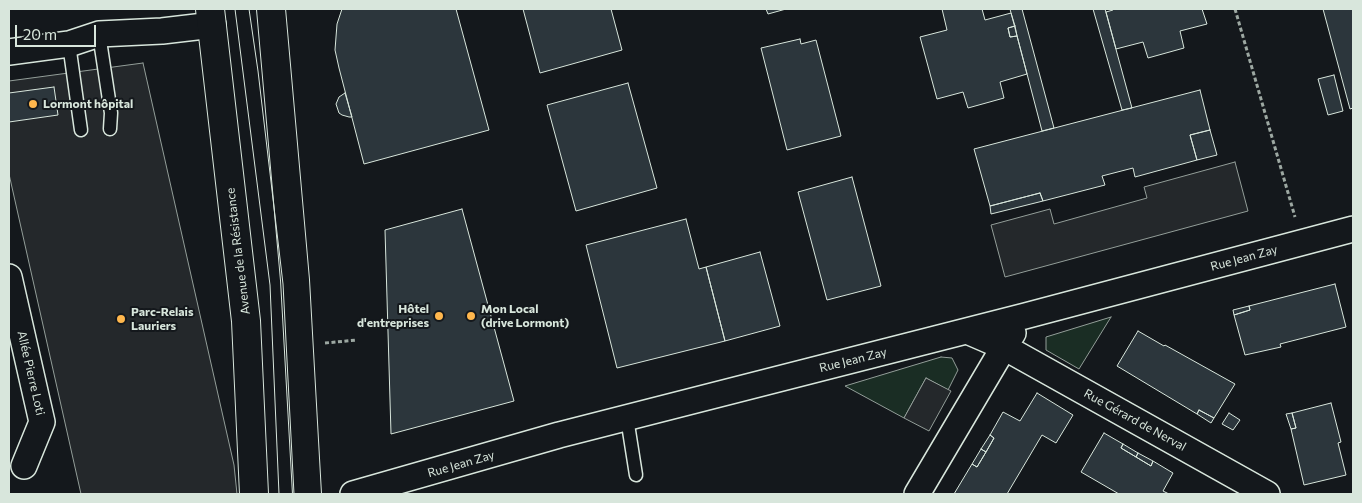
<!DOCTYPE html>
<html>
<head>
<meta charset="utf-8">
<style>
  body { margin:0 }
  #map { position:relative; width:1362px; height:503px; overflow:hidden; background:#14181c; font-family:Commissioner,sans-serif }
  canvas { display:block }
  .frame { position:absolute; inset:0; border:10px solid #d8e6dc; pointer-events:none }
  .scale { position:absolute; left:15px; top:25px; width:81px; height:22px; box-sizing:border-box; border:2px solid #d8e6dc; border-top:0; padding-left:6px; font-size:15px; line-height:18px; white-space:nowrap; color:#d8e6dc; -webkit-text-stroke:4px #14181c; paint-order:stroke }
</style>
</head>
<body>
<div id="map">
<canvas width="1362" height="503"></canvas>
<div class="frame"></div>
<div class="scale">20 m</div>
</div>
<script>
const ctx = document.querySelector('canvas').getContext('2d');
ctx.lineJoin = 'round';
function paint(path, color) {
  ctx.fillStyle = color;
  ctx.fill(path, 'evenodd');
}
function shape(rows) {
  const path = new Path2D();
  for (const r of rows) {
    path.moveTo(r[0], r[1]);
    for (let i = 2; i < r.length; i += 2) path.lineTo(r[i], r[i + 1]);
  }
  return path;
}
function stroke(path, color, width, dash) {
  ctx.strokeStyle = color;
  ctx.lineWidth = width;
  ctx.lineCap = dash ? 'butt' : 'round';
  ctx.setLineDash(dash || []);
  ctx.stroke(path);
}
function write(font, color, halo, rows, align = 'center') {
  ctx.font = font + ' Commissioner,sans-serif';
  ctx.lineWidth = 4;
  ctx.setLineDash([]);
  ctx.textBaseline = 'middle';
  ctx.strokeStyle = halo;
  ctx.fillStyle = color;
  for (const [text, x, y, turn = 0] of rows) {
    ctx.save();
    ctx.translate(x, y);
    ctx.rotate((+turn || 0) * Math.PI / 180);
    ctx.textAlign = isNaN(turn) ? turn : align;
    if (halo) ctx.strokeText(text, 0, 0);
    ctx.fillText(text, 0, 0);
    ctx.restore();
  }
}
const green = shape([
  [1111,317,1079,369,1046,350,1046,337,1111,317],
  [941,357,952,358,958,370,948,390,926,378,904,418,845,386,941,357]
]);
paint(green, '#1a2d24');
stroke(green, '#939e99', 1);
const parking = shape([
  [143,63,234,465,237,494,81,494,9,174,9,81,143,63],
  [1235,162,1248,211,1005,277,991,225,1050,209,1054,224,1147,198,1144,187,1235,162],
  [926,378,951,391,929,431,904,418,926,378]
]);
paint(parking, '#24282b');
stroke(parking, '#939e99', 1);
const building = shape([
  [342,9,456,9,489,130,364,164,339,68,335,50,337,24,342,9],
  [523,9,611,9,622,50,540,73,523,9],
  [766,9,786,9,768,14,766,9],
  [942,9,982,9,985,20,1011,13,1015,26,1008,28,1010,37,1017,36,1027,74,1000,82,1004,98,968,108,963,92,937,99,920,37,947,30,942,9],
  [1010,9,1022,9,1054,128,1042,131,1010,9],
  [1093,9,1105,9,1132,108,1122,110,1093,9],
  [1112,9,1202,9,1207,24,1180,31,1184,48,1148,58,1143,42,1116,49,1106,12,1113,10,1112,9],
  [1323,9,1353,9,1353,108,1350,109,1323,9],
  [1015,26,1017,36,1010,37,1008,28,1015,26],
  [800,39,801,44,816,40,841,136,787,150,761,48,800,39],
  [1334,75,1343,111,1328,115,1318,79,1334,75],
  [628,83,657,188,576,211,547,105,628,83],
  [54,87,58,115,9,122,9,93,54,87],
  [1200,90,1210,130,1190,135,1197,160,1135,177,1133,168,1102,176,1105,185,1043,201,1040,193,990,206,974,149,1200,90],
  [345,93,352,117,349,117,342,115,339,113,336,104,339,97,345,93],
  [1210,130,1217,155,1197,160,1190,135,1210,130],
  [852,177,881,286,827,300,798,192,852,177],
  [1040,193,1043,201,991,214,990,206,1040,193],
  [462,209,514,401,391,434,385,230,462,209],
  [686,219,699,269,706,267,725,341,617,368,586,245,686,219],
  [760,252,780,326,725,341,706,267,760,252],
  [1335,284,1346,327,1280,344,1281,347,1245,355,1234,315,1250,310,1249,306,1335,284],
  [1249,306,1250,310,1234,315,1233,310,1249,306],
  [1138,331,1164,346,1165,345,1235,384,1214,418,1199,410,1197,414,1117,366,1138,331],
  [1037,393,1073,415,1056,443,1042,435,1007,494,954,494,972,464,977,467,986,452,994,438,990,435,1003,412,1020,421,1037,393],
  [1331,403,1341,442,1338,443,1346,475,1304,485,1291,429,1296,428,1292,413,1331,403],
  [1199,410,1214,418,1211,423,1197,414,1199,410],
  [1229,413,1240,420,1233,430,1222,424,1229,413],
  [1292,413,1296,428,1291,429,1286,414,1292,413],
  [1104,433,1123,444,1121,448,1151,466,1153,461,1173,473,1163,491,1169,494,1119,494,1081,472,1104,433],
  [990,435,994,438,986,452,981,449,990,435],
  [1123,444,1138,453,1136,457,1121,448,1123,444],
  [981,449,986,452,977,467,972,464,981,449],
  [1138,453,1153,461,1151,466,1136,457,1138,453]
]);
paint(building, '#2c363c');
stroke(building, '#d8e6dc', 1);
const service = shape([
  [99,34,111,113,110,129],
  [69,44,81,130],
  [627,418,636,475]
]);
const minor = shape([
  [9,52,69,44,99,34,162,31,213,25],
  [9,277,42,422,24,466],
  [967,331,1004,347,1267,494],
  [353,494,559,435,1025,316,1353,229],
  [917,494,1004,347,1013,333]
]);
const tertiary = shape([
  [210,9,246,321,254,494],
  [271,9,295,280,307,494]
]);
stroke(service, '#d8e6dc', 15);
stroke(minor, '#d8e6dc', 28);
stroke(tertiary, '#d8e6dc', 30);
stroke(shape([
  [1235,9,1295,217],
  [325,343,357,340]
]), '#9da8a2', 3, [4, 2.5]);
stroke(service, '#14181c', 12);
stroke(minor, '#14181c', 25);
stroke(tertiary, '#14181c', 28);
stroke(shape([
  [235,9,270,285,279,494],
  [249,9,258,71,283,284,294,494]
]), '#d8e6dc', 1);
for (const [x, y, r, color] of [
  [33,104,5,"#ffb74d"],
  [439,316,5,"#ffb74d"],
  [471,316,5,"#ffb74d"],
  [121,319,5,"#ffb74d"]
]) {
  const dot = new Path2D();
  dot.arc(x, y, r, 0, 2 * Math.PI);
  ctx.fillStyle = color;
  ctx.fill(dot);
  stroke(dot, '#14181c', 2);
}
write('bold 12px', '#d8e6dc', '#14181c', [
  ["Lormont hôpital",43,104],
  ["Hôtel",429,309,"right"],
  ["d'entreprises",429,323,"right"],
  ["Mon Local",481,309],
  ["(drive Lormont)",481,323],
  ["Parc-Relais",131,312],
  ["Lauriers",131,326]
], 'left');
write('12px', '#d8e6dc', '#14181c', [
  ["Avenue de la Résistance",238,251,-97],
  ["Rue Jean Zay",1244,258,-15],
  ["Rue Jean Zay",853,360,-14],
  ["Allée Pierre Loti",31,373,77],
  ["Rue Gérard de Nerval",1135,420,29],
  ["Rue Jean Zay",461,464,-16]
]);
</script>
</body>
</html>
